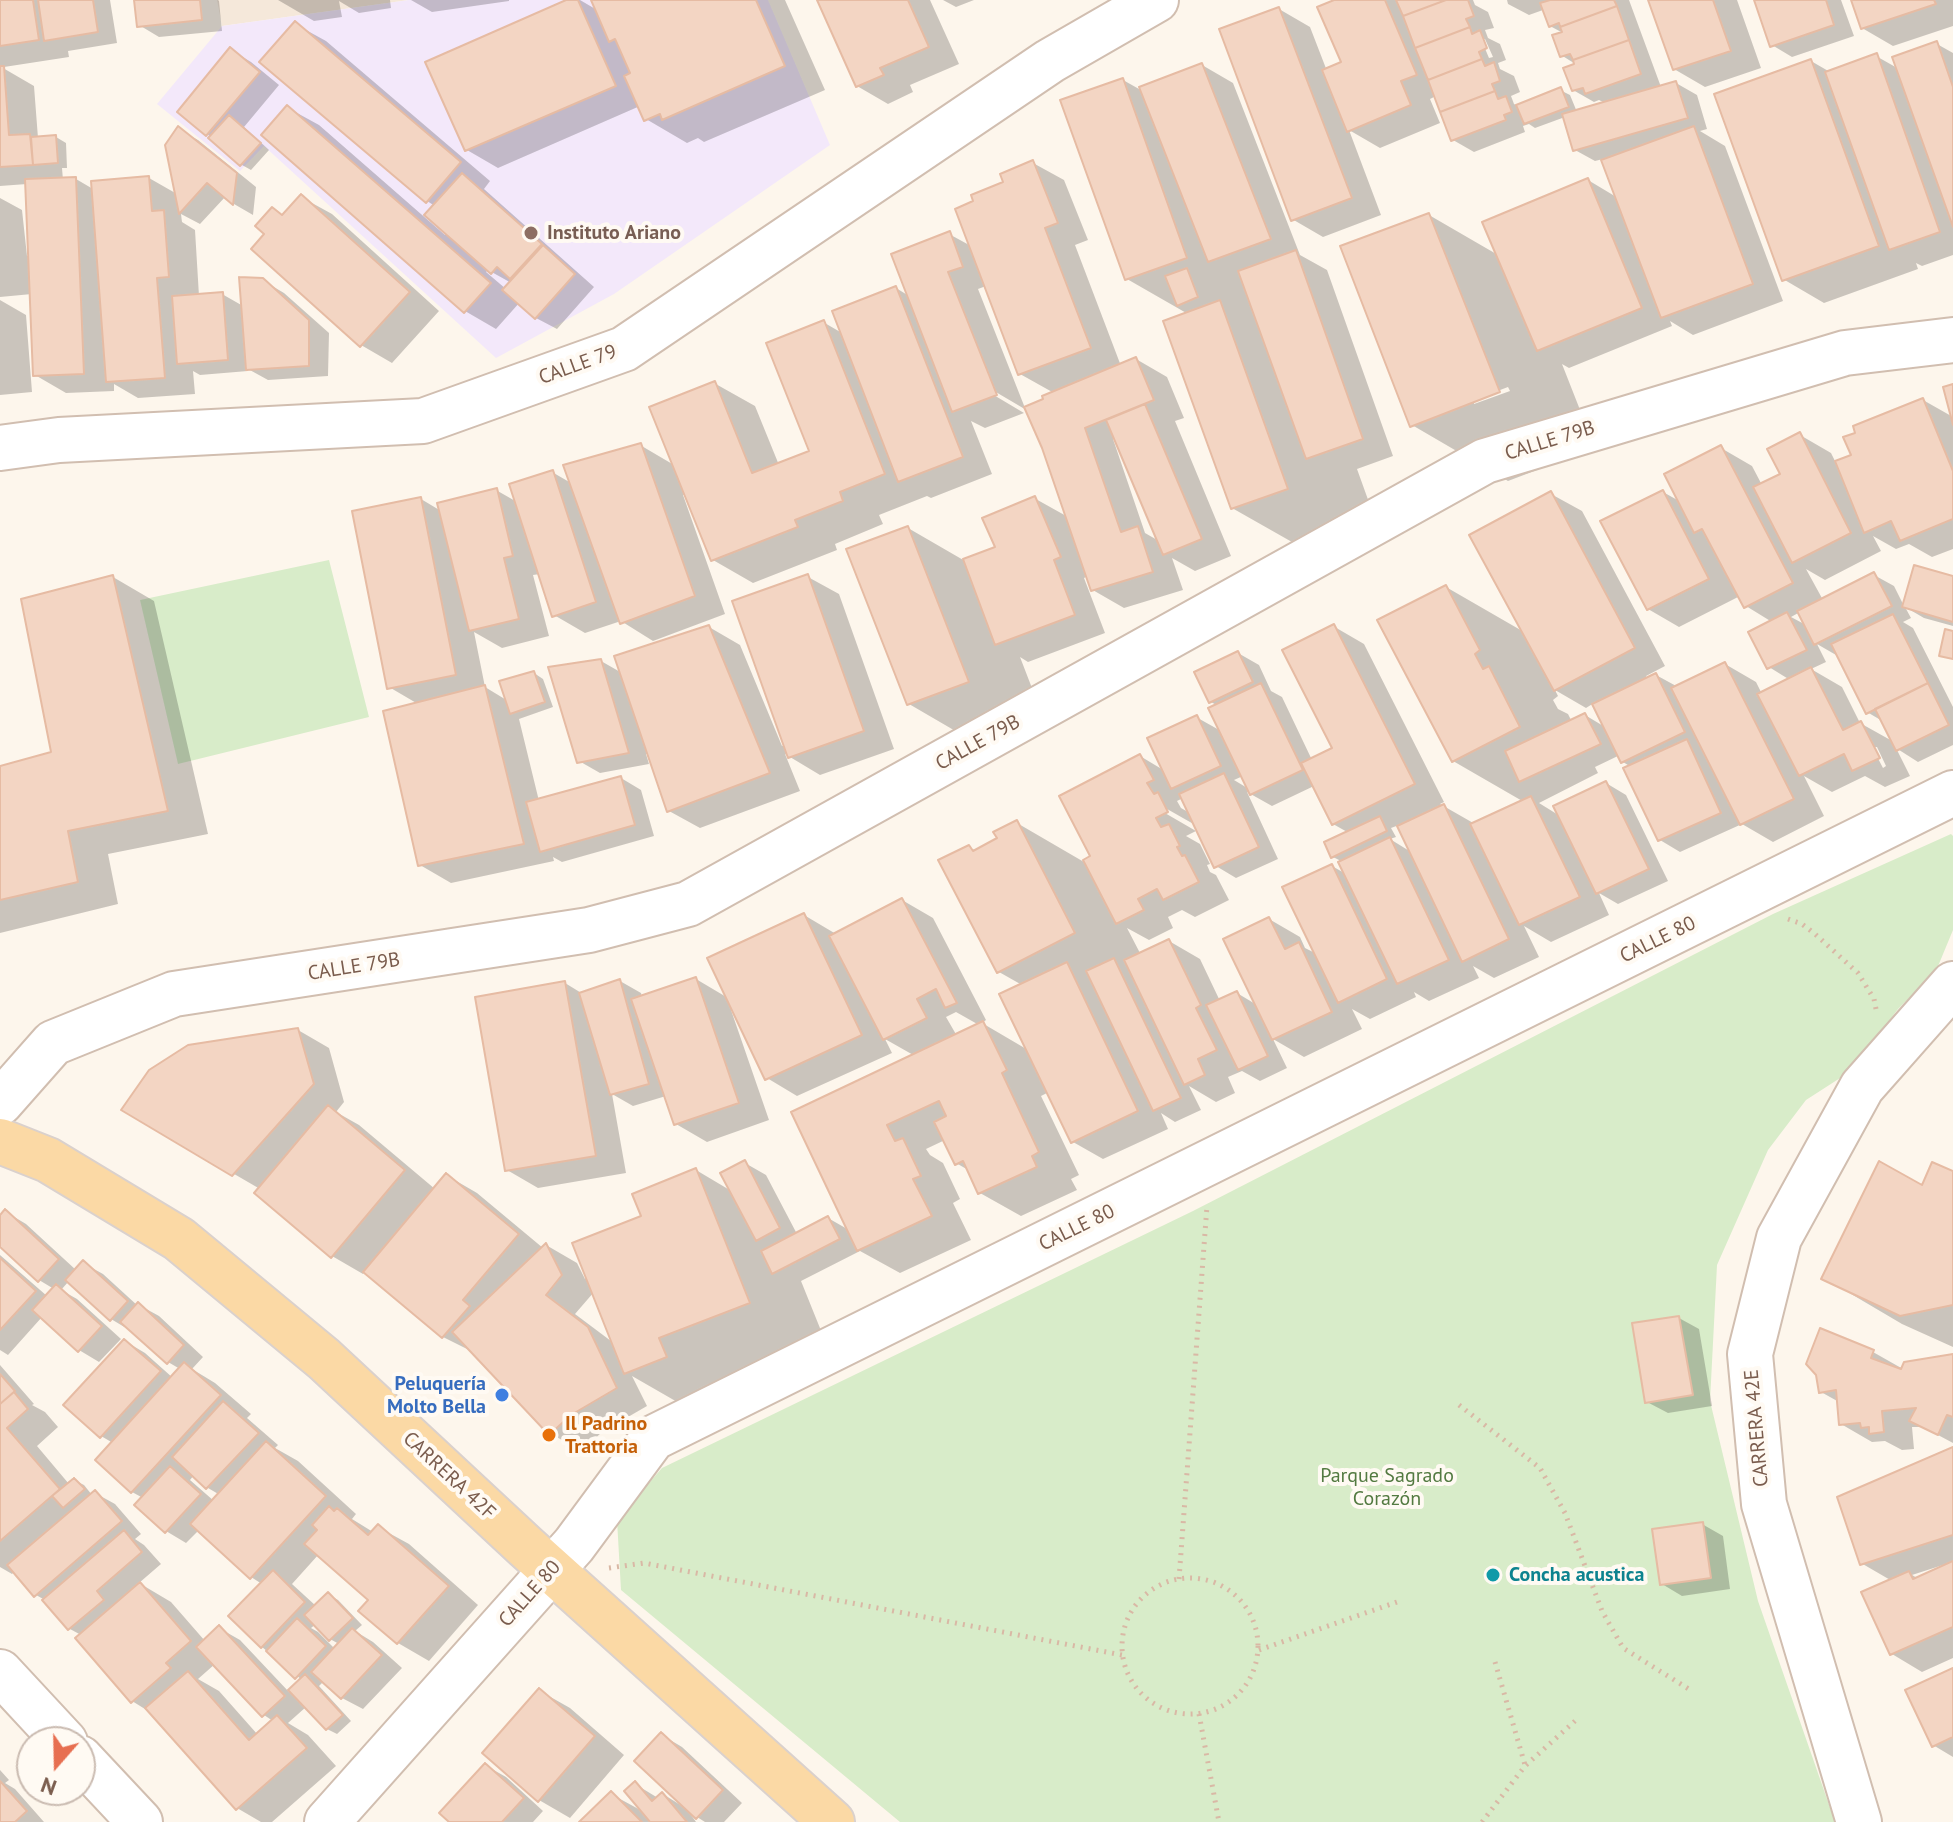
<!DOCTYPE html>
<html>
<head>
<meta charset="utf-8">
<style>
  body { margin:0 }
  #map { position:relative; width:1953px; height:1822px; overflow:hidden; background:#fdf6ec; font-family:"PT Sans",sans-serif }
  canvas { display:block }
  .north { position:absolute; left:16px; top:1726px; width:80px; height:80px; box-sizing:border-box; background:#fffaf3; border:2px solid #cabbb1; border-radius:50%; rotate:200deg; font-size:22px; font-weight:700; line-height:32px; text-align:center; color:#7a5c4d }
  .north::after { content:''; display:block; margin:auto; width:28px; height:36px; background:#e76f51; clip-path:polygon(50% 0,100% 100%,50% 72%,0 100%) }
</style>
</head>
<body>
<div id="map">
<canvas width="1953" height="1822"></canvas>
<div class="north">N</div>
</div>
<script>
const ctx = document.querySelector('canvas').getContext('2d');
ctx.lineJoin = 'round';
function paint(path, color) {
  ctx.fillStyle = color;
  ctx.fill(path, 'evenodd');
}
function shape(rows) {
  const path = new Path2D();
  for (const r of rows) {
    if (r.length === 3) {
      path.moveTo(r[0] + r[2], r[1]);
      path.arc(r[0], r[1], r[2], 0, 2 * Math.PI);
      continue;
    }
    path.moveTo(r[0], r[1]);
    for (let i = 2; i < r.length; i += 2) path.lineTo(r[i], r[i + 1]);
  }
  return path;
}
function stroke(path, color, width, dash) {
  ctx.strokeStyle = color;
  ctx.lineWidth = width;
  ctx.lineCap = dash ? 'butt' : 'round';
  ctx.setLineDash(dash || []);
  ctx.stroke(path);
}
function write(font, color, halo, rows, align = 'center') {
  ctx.font = font + ' "PT Sans",sans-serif';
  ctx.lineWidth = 8;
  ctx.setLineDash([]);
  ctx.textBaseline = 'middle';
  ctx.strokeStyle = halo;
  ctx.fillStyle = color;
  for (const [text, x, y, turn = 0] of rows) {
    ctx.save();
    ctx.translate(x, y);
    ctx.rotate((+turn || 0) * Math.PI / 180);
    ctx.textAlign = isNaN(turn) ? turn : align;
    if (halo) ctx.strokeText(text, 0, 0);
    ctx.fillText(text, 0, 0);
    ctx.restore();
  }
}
paint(shape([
  [217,0,409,0,222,26]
]), '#f5e8da');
paint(shape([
  [409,0,768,0,830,145,614,294,496,358,264,146,240,171,157,104,222,26]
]), '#f3e8fa');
paint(shape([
  [329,560,369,717,178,764,140,600],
  [1951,834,1953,836,1953,930,1936,971,1898,1009,1851,1071,1806,1100,1768,1150,1717,1265,1710,1401,1758,1601,1835,1822,900,1822,621,1590,617,1520,662,1468,1193,1211,1773,914]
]), '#d8ecc9');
paint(shape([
  [0,0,110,0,117,43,68,51,69,57,4,67,0,65],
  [136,0,218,0,219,1,222,31,159,37,139,25],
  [278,0,390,0,391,8,359,13,339,1,342,17,314,21],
  [411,0,509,0,509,1,432,12],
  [571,0,580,0,597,10,593,0,785,0,825,90,704,142,698,138,687,143,646,119,640,106,498,168,467,150],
  [819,0,930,0,959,64,910,85,913,92,888,104,857,86],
  [943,0,974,0,956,7],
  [1339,0,1473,0,1475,5,1488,12,1494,28,1485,30,1488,38,1500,44,1506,60,1498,63,1500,69,1514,76,1520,92,1511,96,1514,104,1518,106,1560,90,1570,95,1577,112,1605,103,1599,100,1594,102,1573,90,1577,65,1561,55,1563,33,1550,26,1543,10,1529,15,1508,4,1507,0,1629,0,1661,87,1676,83,1697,95,1707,129,1700,131,1725,146,1783,301,1693,335,1670,321,1672,326,1569,368,1562,364,1595,448,1508,481,1412,425,1429,215,1498,255,1588,180,1618,198,1603,159,1595,161,1575,150,1565,117,1535,128,1529,124,1523,126,1525,132,1474,152,1453,140,1436,96,1430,99,1440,123,1380,148,1349,130,1381,215,1323,237,1292,219,1279,9,1310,27,1327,71,1343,64],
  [1481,39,1485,39,1493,57,1489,58],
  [1508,387,1510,391,1474,404,1474,400],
  [1650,0,1737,0,1761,68,1705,87,1674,69],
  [1756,0,1841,0,1854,36,1792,57,1772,45],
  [1853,0,1953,0,1953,26,1893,46,1862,28],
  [295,24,326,41,490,181,484,189,594,287,557,329,536,318,520,302,496,329,465,311,288,108,319,125,445,235,447,232,435,206,427,201],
  [488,270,506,280,511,283,506,289,486,272],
  [1937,44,1953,53,1953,255,1922,266,1916,263,1918,269,1824,303,1783,279,1811,61,1830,72,1876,56,1899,69],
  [231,50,251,62,279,85,244,127,269,150,251,170,242,165,211,137,179,111],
  [1202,65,1233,83,1300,255,1327,270,1393,456,1357,469,1384,544,1329,563,1232,508,1188,314,1127,279,1123,80,1139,89],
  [0,68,3,68,34,86,38,138,56,137,66,143,67,168,62,168,63,180,76,179,93,189,149,178,177,194,178,129,198,140,256,187,253,215,234,204,226,196,200,224,181,214,182,222,195,230,199,296,222,294,243,306,262,280,284,293,329,333,328,376,268,380,248,369,248,371,200,375,193,371,195,394,138,398,114,384,114,391,66,393,35,375,32,294,0,297,0,198,22,210,27,256,30,255,27,184,0,186],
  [1033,163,1064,180,1088,240,1075,245,1121,366,1136,359,1167,377,1184,418,1175,421,1231,556,1195,571,1172,558,1183,590,1124,608,1091,589,1088,576,1084,578,1105,633,1028,662,1020,657,1047,727,988,750,909,704,908,528,965,561,998,549,1034,498,1068,517,1028,411,989,388,987,391,1024,413,985,428,971,421,992,474,931,498,927,496,879,515,883,524,835,544,837,550,753,583,713,560,686,494,683,495,725,614,653,641,621,621,585,633,554,615,540,574,533,575,549,636,502,648,474,632,485,687,508,701,534,673,543,679,553,707,519,719,539,801,621,778,641,790,654,836,562,862,553,857,554,861,451,883,420,865,418,704,389,687,421,499,441,511,496,490,517,502,552,472,571,483,640,445,674,465,714,383,755,406,779,465,811,452,823,322,842,333,896,288,909,296,949,234,971,246,1006,183],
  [986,286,1020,374,1054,393,1046,400,1025,408,978,289],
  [1116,438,1159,541,1145,533,1113,439],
  [301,197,332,214,439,311,392,363,361,345,283,216],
  [0,300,26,315,32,392,0,395],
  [1953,386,1953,549,1932,557,1909,544,1896,549,1873,536,1881,551,1825,580,1806,569,1823,600,1874,575,1894,586,1904,606,1953,578,1953,626,1924,618,1905,607,1911,618,1903,622,1913,628,1953,707,1953,745,1918,762,1896,748,1910,776,1885,787,1865,776,1832,792,1804,776,1824,816,1773,842,1742,824,1680,852,1660,840,1631,767,1623,762,1620,755,1595,767,1598,773,1539,803,1560,816,1606,783,1626,795,1668,881,1618,904,1599,893,1609,915,1551,942,1524,926,1539,957,1494,978,1473,966,1479,978,1429,1001,1414,992,1416,997,1370,1019,1352,1009,1362,1029,1304,1057,1273,1039,1287,1068,1260,1081,1242,1071,1228,1077,1235,1093,1216,1102,1189,1086,1201,1110,1175,1122,1161,1113,1168,1129,1103,1159,1073,1142,1049,1092,1041,1096,1079,1175,1071,1179,1077,1190,1021,1216,980,1193,970,1171,956,1163,945,1140,926,1149,930,1155,943,1163,960,1199,953,1203,971,1240,900,1273,860,1251,801,1281,828,1348,705,1418,632,1376,647,1406,602,1432,582,1451,551,1434,475,1353,443,1337,365,1272,363,1274,332,1256,257,1193,260,1189,124,1110,298,1030,329,1048,344,1102,336,1112,359,1125,435,1189,446,1175,477,1193,543,1248,546,1245,577,1263,585,1279,643,1217,696,1170,733,1192,745,1163,766,1175,797,1234,828,1218,849,1230,793,1113,915,1056,885,1039,892,1053,797,1096,767,1078,734,1009,731,1010,769,1120,707,1142,676,1124,666,1096,633,1106,612,1094,626,1173,538,1188,507,1170,565,983,583,994,620,981,641,993,642,997,696,979,728,998,804,915,836,934,902,900,933,918,986,1020,982,1023,1028,1050,1022,985,999,972,969,847,976,851,1000,839,1017,823,1084,862,1093,857,1140,756,1165,771,1196,717,1221,731,1218,706,1211,702,1238,653,1259,665,1271,691,1282,697,1312,760,1335,749,1333,626,1364,644,1444,802,1440,804,1475,824,1524,802,1453,761,1446,587,1524,632,1551,494,1582,511,1665,666,1646,676,1647,679,1656,675,1678,687,1725,664,1756,682,1762,694,1790,680,1769,667,1772,622,1746,606,1740,596,1679,627,1648,609,1663,492,1681,502,1721,448,1752,466,1762,485,1783,475,1800,435,1831,453,1836,463,1853,457,1923,400,1953,417],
  [1800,612,1806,625,1791,617],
  [1817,644,1836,655,1838,654,1867,712,1884,722,1894,742,1860,723,1842,687,1811,669,1826,662],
  [1555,690,1586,708,1594,703,1605,727,1585,715,1572,722,1568,714,1558,709,1553,700,1558,696],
  [1872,747,1877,747,1886,766,1883,768],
  [1243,776,1249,789,1234,780],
  [1314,786,1333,824,1349,833,1333,857,1339,860,1346,874,1332,866,1317,954,1305,948,1300,937,1269,919,1257,1005,1237,993,1220,1001,1200,959,1169,941,1141,955,1127,928,1149,940,1173,928,1168,917,1182,910,1195,917,1229,900,1216,875,1210,872,1207,865,1210,864,1200,844,1186,836,1196,831,1158,809,1160,805,1197,826,1216,866,1236,878,1278,859,1247,792,1272,806],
  [1183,798,1190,813,1181,808,1177,801],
  [1399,825,1411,852,1390,839,1396,837,1391,828],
  [956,1012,979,1025,957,1036,946,1017],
  [594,1292,615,1344,575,1314],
  [113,577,154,601,208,834,108,854,118,904,0,933,0,768,53,754],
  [808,577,839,594,894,749,820,775,785,754,800,791,700,828,669,811,649,753,646,754,649,764,600,773,579,761,601,661,622,673,709,627,740,645,782,746,785,745],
  [1953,1173,1953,1347,1902,1324,1824,1278,1924,1188],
  [6,1212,26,1224,76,1270,83,1263,103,1274,138,1306,139,1305,159,1316,203,1357,192,1369,215,1383,251,1414,247,1418,278,1445,275,1448,298,1461,356,1514,352,1519,373,1532,378,1527,409,1544,478,1605,429,1661,398,1643,371,1600,319,1554,292,1584,316,1606,328,1594,338,1600,362,1625,355,1631,373,1642,402,1668,363,1709,342,1698,324,1681,319,1686,351,1721,337,1734,327,1729,306,1707,288,1723,308,1735,336,1766,272,1822,261,1822,237,1808,153,1714,132,1701,81,1635,70,1629,45,1600,36,1595,15,1571,12,1574,0,1567,0,1365,34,1404,32,1405,45,1412,58,1427,37,1446,69,1484,74,1480,84,1485,92,1495,95,1493,115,1504,141,1534,135,1539,144,1545,161,1564,139,1583,171,1602,205,1641,219,1628,240,1640,289,1692,302,1680,262,1647,262,1584,251,1577,199,1530,186,1543,166,1531,143,1498,132,1492,113,1443,101,1436,125,1341,145,1353,173,1378,180,1369,168,1362,131,1331,111,1319,69,1281,61,1290,77,1299,121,1339,99,1362,79,1350,42,1317,8,1355,0,1350,0,1255,47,1296,54,1289,39,1280,0,1244,0,1218],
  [194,1475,208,1488,220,1495,214,1501,190,1480],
  [316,1624,330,1639,339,1644,335,1649,318,1632,311,1628],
  [215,1664,264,1715,273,1721,258,1735,219,1691,198,1679],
  [1679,1318,1699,1329,1712,1406,1668,1413,1647,1402],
  [1873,1352,1903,1369,1953,1356,1953,1443,1923,1427,1912,1427,1914,1449,1902,1450,1885,1441,1872,1442,1841,1424,1839,1402,1821,1392],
  [1953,1449,1953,1658,1922,1672,1892,1654,1892,1581,1861,1563],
  [1943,1565,1944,1568,1919,1579,1912,1575],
  [1702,1524,1723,1536,1730,1589,1682,1596,1662,1584],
  [1953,1670,1953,1757,1933,1745],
  [540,1691,570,1708,624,1755,570,1818,539,1800],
  [662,1735,682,1747,742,1803,724,1822,705,1822,689,1812,696,1822,582,1822,611,1794,644,1812,635,1784,658,1798,663,1794,682,1806],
  [485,1765,506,1777,543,1811,533,1822,452,1822],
  [0,1770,9,1780,5,1783,15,1789,44,1822,0,1822]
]), '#0003');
const building = shape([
  [0,0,33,0,39,40,0,46,0,0],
  [38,0,93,0,98,32,44,41,38,0],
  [134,0,200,0,202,20,137,27,134,0],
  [566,0,578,0,616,86,465,151,425,62,566,0],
  [591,0,756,0,785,66,662,120,660,114,644,121,624,76,630,73,615,39,609,42,591,0],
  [817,0,908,0,929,47,880,68,884,75,856,87,817,0],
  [1334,0,1385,0,1417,75,1401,81,1411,105,1347,132,1322,70,1341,62,1317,7,1334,0],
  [1396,0,1446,0,1403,16,1396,0],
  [1446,0,1468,0,1474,16,1466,19,1470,27,1415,48,1403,16,1446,0],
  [1550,0,1614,0,1617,6,1560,27,1559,23,1549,27,1540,3,1550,0],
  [1648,0,1713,0,1731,51,1673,70,1648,0],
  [1754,0,1826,0,1834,25,1770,47,1754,0],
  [1851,0,1934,0,1936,4,1861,29,1851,0],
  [1617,6,1629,40,1573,60,1570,54,1560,57,1552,35,1562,32,1560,27,1617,6],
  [1279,7,1352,198,1291,221,1219,29,1279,7],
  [295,21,461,162,426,203,259,62,295,21],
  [1470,27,1472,34,1480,30,1487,48,1479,52,1482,59,1428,80,1415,48,1470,27],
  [1629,40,1641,74,1585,94,1583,88,1572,91,1563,68,1574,64,1573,60,1629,40],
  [1937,41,1953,87,1953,227,1892,57,1937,41],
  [230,47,260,72,206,136,177,112,230,47],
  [1877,53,1940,232,1889,250,1825,72,1877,53],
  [1482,59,1485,66,1494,62,1500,81,1492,84,1495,91,1440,112,1428,80,1482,59],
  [1811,59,1879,246,1782,281,1714,94,1811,59],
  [1202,63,1271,239,1208,262,1139,87,1202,63],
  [0,66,4,66,9,135,30,134,33,165,0,167,0,66],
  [1123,78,1187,258,1125,280,1060,100,1123,78],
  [1676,81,1688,118,1573,151,1562,114,1676,81],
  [1561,87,1569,107,1524,124,1516,105,1561,87],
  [1495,91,1498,99,1506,96,1512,112,1504,115,1506,120,1451,141,1440,112,1495,91],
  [287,105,491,283,464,313,261,135,287,105],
  [229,115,261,143,240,166,208,138,229,115],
  [178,126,237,173,233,205,207,183,179,214,165,145,178,126],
  [1694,126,1753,284,1661,318,1601,160,1694,126],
  [56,135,58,163,33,165,31,137,56,135],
  [1033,160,1058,223,1045,228,1091,348,1018,375,955,209,973,201,971,195,1003,182,1000,174,1033,160],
  [462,173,542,244,510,279,497,267,491,274,424,215,462,173],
  [149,176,152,211,164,210,169,277,157,278,165,378,106,382,91,181,149,176],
  [76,177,84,374,33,376,25,179,76,177],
  [1588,178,1642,308,1537,351,1482,222,1588,178],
  [301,194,410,292,360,347,251,249,264,234,255,226,272,207,282,215,301,194],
  [1429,213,1500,392,1410,427,1340,246,1429,213],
  [950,231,963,267,948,272,997,395,952,412,891,254,950,231],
  [543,245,575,274,535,319,502,290,543,245],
  [1296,250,1363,439,1306,459,1238,271,1296,250],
  [1187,268,1198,297,1177,306,1165,276,1187,268],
  [239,277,263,278,309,320,309,366,246,370,239,277],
  [896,286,963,457,898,482,832,311,896,286],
  [223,292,228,360,177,364,172,296,223,292],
  [1220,300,1288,489,1231,509,1163,321,1220,300],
  [824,320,885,474,840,492,843,501,795,520,798,527,711,561,649,407,715,381,752,473,809,451,766,343,824,320],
  [1136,357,1154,400,1085,428,1121,532,1138,526,1153,572,1091,591,1042,448,1024,407,1043,399,1042,396,1136,357],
  [1953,384,1953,425,1943,387,1953,384],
  [1923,398,1953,471,1953,519,1900,541,1891,521,1864,533,1835,461,1851,455,1843,437,1855,433,1853,426,1923,398],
  [1145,404,1202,539,1163,555,1106,420,1145,404],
  [1800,432,1851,533,1792,563,1753,487,1780,474,1767,449,1800,432],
  [641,443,695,596,620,624,563,465,641,443],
  [1721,445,1793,583,1744,608,1702,529,1694,533,1664,474,1721,445],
  [553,470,596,602,552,617,509,484,553,470],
  [497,488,513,556,504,558,519,619,469,631,437,503,497,488],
  [1663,490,1709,579,1647,610,1600,521,1663,490],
  [1551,491,1635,648,1554,691,1469,535,1551,491],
  [1035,496,1061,557,1054,560,1075,615,995,645,963,559,995,547,982,518,1035,496],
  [421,497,456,675,387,689,352,511,421,497],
  [908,526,969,682,907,705,846,549,908,526],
  [1914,565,1953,576,1953,622,1902,607,1914,565],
  [1874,572,1892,606,1814,645,1797,611,1874,572],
  [808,574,864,731,788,758,732,601,808,574],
  [113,575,168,811,68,831,78,882,0,900,0,766,51,752,21,599,113,575],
  [1446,585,1480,650,1475,654,1483,669,1489,666,1520,727,1452,762,1377,620,1446,585],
  [1787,612,1807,650,1767,669,1748,632,1787,612],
  [1893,614,1928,683,1866,714,1831,644,1893,614],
  [1334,624,1415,784,1332,825,1301,763,1332,748,1282,650,1334,624],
  [709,625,770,773,667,812,614,656,709,625],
  [1945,629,1953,631,1953,659,1939,656,1945,629],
  [1238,651,1253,682,1209,703,1194,672,1238,651],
  [601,659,629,753,577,763,548,667,601,659],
  [1725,662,1794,799,1740,825,1671,688,1725,662],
  [1811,667,1843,730,1861,721,1880,758,1852,771,1844,754,1799,776,1757,694,1811,667],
  [534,671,545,702,510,714,499,681,534,671],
  [1656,673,1685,732,1621,763,1592,704,1656,673],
  [1261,683,1303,770,1250,795,1208,708,1261,683],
  [1928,683,1949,725,1896,751,1875,709,1928,683],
  [485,685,524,844,418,866,383,711,485,685],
  [1585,713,1601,744,1519,782,1505,751,1585,713],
  [1197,715,1221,766,1171,789,1147,738,1197,715],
  [1687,739,1721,813,1658,841,1623,768,1687,739],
  [1140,754,1154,780,1147,783,1154,794,1158,792,1168,812,1156,818,1161,827,1169,824,1180,846,1177,847,1182,856,1185,855,1199,882,1163,900,1157,889,1138,899,1144,910,1116,924,1083,860,1090,856,1059,796,1140,754],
  [1224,773,1259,847,1214,868,1179,794,1224,773],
  [621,776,635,825,540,852,526,802,621,776],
  [1606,781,1649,869,1596,894,1553,806,1606,781],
  [1531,796,1580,897,1519,925,1470,824,1531,796],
  [1444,804,1509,939,1462,962,1397,826,1444,804],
  [1380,816,1387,831,1331,858,1324,842,1380,816],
  [1017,820,1075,933,997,973,938,860,969,845,973,851,997,838,993,832,1017,820],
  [1390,837,1449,960,1397,984,1338,862,1390,837],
  [1332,864,1387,979,1338,1003,1282,887,1332,864],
  [902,898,957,1003,945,1008,936,989,917,999,927,1018,883,1040,829,936,902,898],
  [804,913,862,1035,765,1080,707,958,804,913],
  [1269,917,1285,949,1299,942,1332,1012,1272,1040,1223,939,1269,917],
  [1169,939,1201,1005,1196,1008,1217,1050,1198,1059,1205,1075,1184,1085,1124,960,1169,939],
  [1114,958,1181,1098,1153,1111,1086,971,1114,958],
  [1067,962,1138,1111,1071,1143,999,994,1067,962],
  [696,977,739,1103,674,1125,631,999,696,977],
  [620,979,649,1084,610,1095,579,993,620,979],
  [565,981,596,1156,505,1171,475,997,565,981],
  [1237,991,1268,1056,1238,1070,1206,1005,1237,991],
  [983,1021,1007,1070,1002,1073,1039,1152,1032,1156,1037,1167,978,1194,963,1161,955,1165,934,1122,946,1116,939,1101,887,1125,895,1141,903,1138,921,1176,913,1179,932,1216,857,1251,791,1112,983,1021],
  [298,1028,314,1084,232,1176,121,1110,149,1070,188,1045,298,1028],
  [328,1105,405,1170,331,1258,254,1193,328,1105],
  [745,1160,780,1228,756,1241,720,1173,745,1160],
  [1879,1161,1922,1185,1932,1162,1953,1171,1953,1305,1900,1316,1821,1279,1879,1161],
  [696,1168,750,1303,659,1338,667,1357,624,1374,572,1243,641,1216,632,1194,696,1168],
  [446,1173,519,1234,463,1300,470,1306,442,1338,363,1272,446,1173],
  [5,1209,59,1259,38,1282,0,1247,0,1215,5,1209],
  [828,1216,840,1239,772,1274,761,1251,828,1216],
  [546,1243,562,1275,546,1295,588,1327,617,1388,571,1415,549,1435,452,1332,546,1243],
  [0,1258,36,1291,0,1330,0,1258],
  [83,1260,128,1301,110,1321,65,1280,83,1260],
  [56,1284,102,1326,78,1352,32,1310,56,1284],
  [138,1302,184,1345,167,1364,120,1322,138,1302],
  [1679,1316,1693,1395,1645,1403,1632,1323,1679,1316],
  [1820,1328,1874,1350,1871,1358,1901,1369,1904,1362,1953,1354,1953,1417,1947,1415,1938,1435,1909,1421,1916,1408,1882,1411,1884,1432,1869,1434,1869,1427,1861,1428,1860,1423,1839,1425,1836,1390,1819,1393,1816,1375,1806,1364,1820,1328],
  [124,1339,161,1371,100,1438,63,1405,124,1339],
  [184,1362,221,1395,131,1493,95,1460,184,1362],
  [0,1374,15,1391,0,1404,0,1374],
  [14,1392,28,1409,7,1428,60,1489,0,1541,0,1404,14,1392],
  [223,1401,259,1433,206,1489,172,1457,223,1401],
  [266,1441,326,1496,250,1579,190,1524,266,1441],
  [1953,1447,1953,1535,1860,1565,1837,1497,1953,1447],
  [170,1466,201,1494,165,1533,134,1505,170,1466],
  [74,1478,85,1489,63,1508,52,1496,74,1478],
  [95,1490,122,1521,34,1597,7,1565,95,1490],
  [329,1506,334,1511,337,1508,368,1535,378,1524,449,1586,397,1644,358,1611,368,1600,304,1544,317,1530,312,1525,329,1506],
  [1703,1522,1711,1578,1660,1585,1652,1529,1703,1522],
  [124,1530,142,1552,97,1591,104,1600,68,1630,42,1600,124,1530],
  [1953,1561,1953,1627,1890,1655,1861,1592,1909,1571,1913,1579,1953,1561],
  [273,1570,305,1602,261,1648,228,1616,273,1570],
  [140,1582,191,1641,166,1663,171,1668,131,1703,75,1638,140,1582],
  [328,1592,353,1618,329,1641,304,1615,328,1592],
  [297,1618,326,1646,295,1679,266,1651,297,1618],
  [219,1625,285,1696,262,1717,196,1647,219,1625],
  [352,1628,382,1655,341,1699,311,1672,352,1628],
  [1953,1668,1953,1737,1932,1747,1905,1690,1953,1668],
  [188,1671,249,1740,277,1715,307,1748,236,1810,145,1708,188,1671],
  [305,1674,343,1715,326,1730,288,1690,305,1674],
  [539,1688,595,1736,538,1802,482,1753,539,1688],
  [661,1732,723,1790,696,1819,634,1761,661,1732],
  [485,1763,524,1798,502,1822,449,1822,439,1813,485,1763],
  [0,1781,27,1811,15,1822,0,1822,0,1781],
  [635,1781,652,1801,662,1792,687,1822,650,1822,624,1791,635,1781],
  [611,1791,642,1822,579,1822,611,1791]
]);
paint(building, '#f3d5c3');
stroke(building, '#e6bba3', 2);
const minor = shape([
  [0,448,59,440,423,421,624,349,1050,61,1156,0],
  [0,1103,53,1043,174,994,589,930,688,904,1485,461,1845,353,1953,340],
  [0,1672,65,1742],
  [80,1758,140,1822],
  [327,1822,574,1545,653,1438,1953,793],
  [1859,1822,1764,1504,1750,1354,1779,1238,1862,1087,1953,984]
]);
const major = shape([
  [0,1141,48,1160,179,1239,324,1359,526,1547,832,1822]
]);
stroke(minor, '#d1beb0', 48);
stroke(major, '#dad1cd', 48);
stroke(shape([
  [1788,919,1802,924,1815,934,1858,973,1874,999,1876,1009],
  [1459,1405,1540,1468,1565,1513,1602,1611,1623,1648,1692,1691],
  [609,1568,644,1563,1122,1655],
  [1190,1646,68],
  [1179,1579,1207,1206],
  [1259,1650,1397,1602],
  [1495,1662,1525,1765],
  [1199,1714,1219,1822],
  [1482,1822,1525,1766,1575,1721]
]), '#d9b8a5', 5, [2, 6]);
stroke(minor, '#fff', 44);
stroke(major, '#fbd9a5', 44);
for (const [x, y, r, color] of [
  [531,233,8,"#8d6e63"],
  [502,1395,8,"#3f7fe0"],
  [549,1435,8,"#e8710a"],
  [1493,1575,8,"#0f9aa8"]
]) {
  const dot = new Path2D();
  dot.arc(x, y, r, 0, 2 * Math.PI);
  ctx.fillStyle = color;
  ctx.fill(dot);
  stroke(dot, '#fffaf3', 3);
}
write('bold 20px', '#785e54', '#fffaf3', [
  ["Instituto Ariano",547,233]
], 'left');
write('20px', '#7a5c4d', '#fffaf3', [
  ["CALLE 79",578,365,-20],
  ["CALLE 79B",1550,441,-17],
  ["CALLE 79B",978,743,-29],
  ["CALLE 80",1658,940,-26],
  ["CALLE 79B",354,967,-9],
  ["CALLE 80",1077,1228,-26],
  ["CARRERA 42E",1757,1428,-95],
  ["CARRERA 42F",449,1476,43],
  ["CALLE 80",530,1594,-48]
]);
write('bold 20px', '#366cbe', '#fffaf3', [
  ["Peluquería",486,1384],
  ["Molto Bella",486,1407]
], 'right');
write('bold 20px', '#c56008', '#fffaf3', [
  ["Il Padrino",565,1424],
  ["Trattoria",565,1447]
], 'left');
write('20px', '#537a41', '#fffaf3', [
  ["Parque Sagrado",1387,1476],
  ["Corazón",1387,1499]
]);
write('bold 20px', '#0d838f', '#fffaf3', [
  ["Concha acustica",1509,1575]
], 'left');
</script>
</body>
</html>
